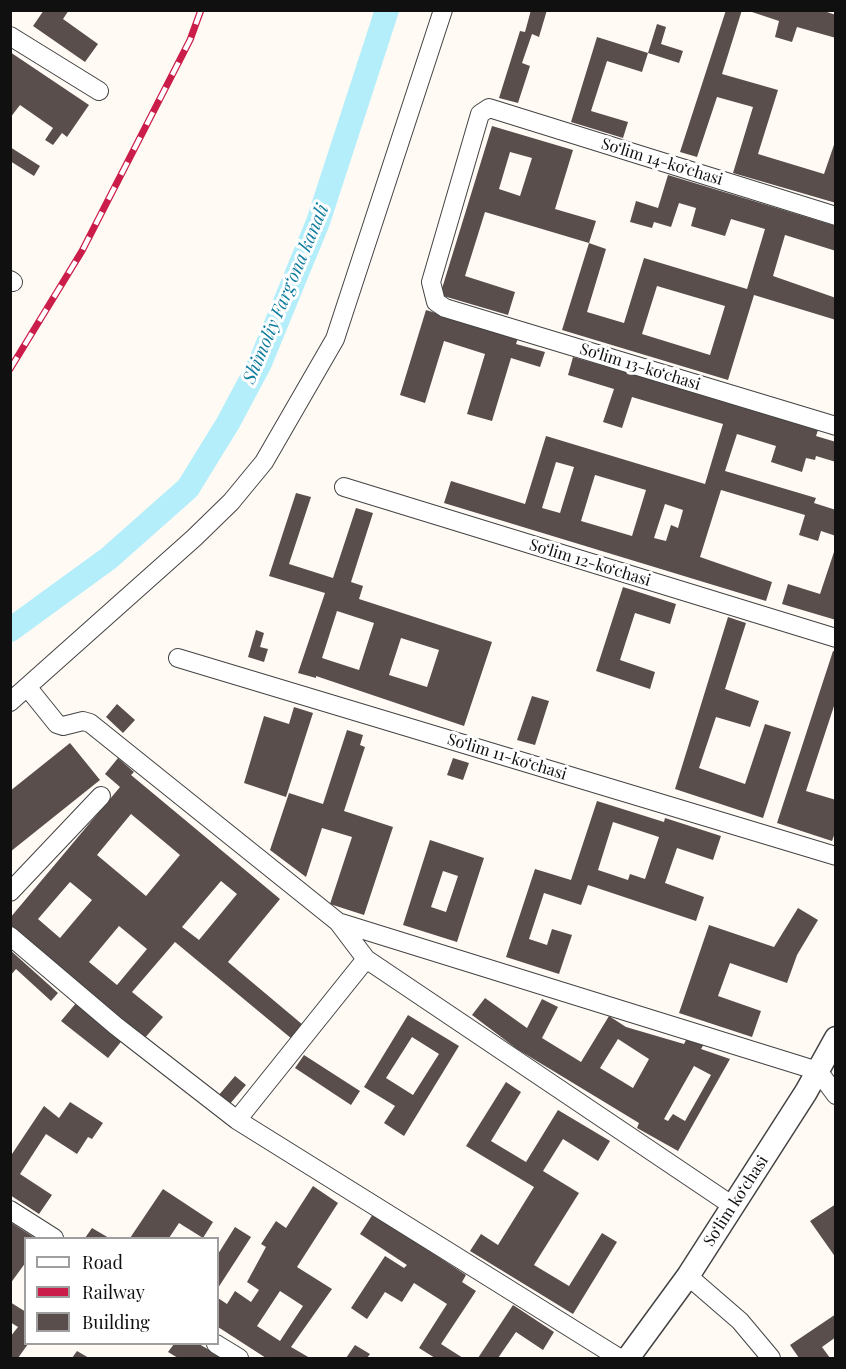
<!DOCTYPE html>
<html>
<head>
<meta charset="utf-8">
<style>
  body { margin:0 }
  #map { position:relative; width:846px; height:1369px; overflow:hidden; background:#fffaf4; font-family:"Playfair Display",serif }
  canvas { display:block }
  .frame { position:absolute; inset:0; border:12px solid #101010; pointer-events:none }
  .legend { position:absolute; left:24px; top:1237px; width:195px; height:108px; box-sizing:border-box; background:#fff; border:2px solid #9f9f9f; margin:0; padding:8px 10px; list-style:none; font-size:18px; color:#101010 }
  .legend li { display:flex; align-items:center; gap:12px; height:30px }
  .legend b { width:30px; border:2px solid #9f9f9f }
</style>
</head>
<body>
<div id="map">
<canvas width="846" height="1369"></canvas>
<div class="frame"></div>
<ul class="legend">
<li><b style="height:8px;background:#fff"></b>Road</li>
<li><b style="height:8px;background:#cb1d49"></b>Railway</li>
<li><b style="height:16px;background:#5a4e4c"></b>Building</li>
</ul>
</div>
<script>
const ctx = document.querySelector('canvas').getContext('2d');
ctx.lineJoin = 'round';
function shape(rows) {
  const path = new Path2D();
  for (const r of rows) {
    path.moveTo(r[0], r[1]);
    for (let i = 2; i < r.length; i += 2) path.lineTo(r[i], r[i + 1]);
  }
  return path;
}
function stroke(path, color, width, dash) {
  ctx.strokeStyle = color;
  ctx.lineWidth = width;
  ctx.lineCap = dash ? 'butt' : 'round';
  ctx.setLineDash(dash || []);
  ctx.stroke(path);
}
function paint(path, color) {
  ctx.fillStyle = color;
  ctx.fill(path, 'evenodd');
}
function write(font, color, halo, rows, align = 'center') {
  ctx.font = font + ' "Playfair Display",serif';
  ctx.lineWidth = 6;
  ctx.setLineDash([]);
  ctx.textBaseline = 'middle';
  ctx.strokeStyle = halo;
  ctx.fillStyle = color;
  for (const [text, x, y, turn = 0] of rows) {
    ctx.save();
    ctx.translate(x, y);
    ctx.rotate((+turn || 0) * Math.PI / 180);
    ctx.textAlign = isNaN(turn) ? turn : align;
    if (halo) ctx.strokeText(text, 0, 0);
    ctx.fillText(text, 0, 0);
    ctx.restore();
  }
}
stroke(shape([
  [10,630,109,558,188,488,228,423,260,363,318,222,387,10]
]), '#b4eefa', 24);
paint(shape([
  [44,10,69,10,63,19,98,44,85,62,33,26],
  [531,10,547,10,539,37,532,34,522,63,530,66,518,103,499,98,520,31,525,32],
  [726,10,742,10,722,74,778,90,758,154,824,174,836,139,836,203,733,173,753,107,717,97,697,157,680,152],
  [746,10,821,10,836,15,836,38,797,27,792,42,775,37,779,21],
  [657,24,666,27,661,44,683,51,679,63,648,53],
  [597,37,648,53,642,72,607,61,591,111,628,122,623,138,571,122],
  [10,52,89,105,67,137,62,133,53,145,45,140,53,128,20,105,10,118],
  [492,126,573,150,555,209,596,221,589,243,606,249,587,312,624,323,644,258,747,289,765,229,731,219,725,236,691,226,696,208,679,203,671,227,654,222,652,228,630,222,636,201,658,208,668,175,836,226,836,251,785,235,773,276,836,298,836,320,754,295,728,380,562,330,589,243,485,212,465,276,515,292,508,315,440,295],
  [510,152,532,158,520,196,499,189],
  [657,286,725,306,710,355,642,334],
  [10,147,40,166,34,176,10,161],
  [426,310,518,338,516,344,545,352,540,367,511,358,492,421,467,414,485,354,444,341,425,403,400,395],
  [573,357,819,427,816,436,836,442,836,462,816,456,815,460,806,458,802,472,771,462,776,446,737,434,725,471,816,498,814,503,836,510,836,536,821,531,818,541,799,535,805,515,721,490,700,557,772,582,766,601,444,503,451,481,525,504,546,436,705,484,723,424,632,397,622,428,603,422,614,389,568,375],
  [556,462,574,467,560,513,542,508],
  [595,475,646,490,632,536,581,521],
  [665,504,683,510,678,528,671,525,666,541,654,538],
  [296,493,311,497,289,564,333,578,356,508,373,513,351,582,363,586,359,599,492,642,464,726,316,676,316,678,298,673,325,593,269,576],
  [337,611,374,623,359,670,322,658],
  [401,638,439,650,427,687,389,675],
  [836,546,836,620,782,604,788,584,820,594],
  [623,587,676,604,670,624,635,613,620,660,655,672,650,689,596,671],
  [728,617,746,623,725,689,759,701,750,727,716,717,699,768,745,784,765,724,791,732,763,818,675,789],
  [256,630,264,633,260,647,268,649,264,662,248,657],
  [833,651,836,652,836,700,806,791,836,800,836,830,832,841,777,823],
  [532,696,549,701,535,745,517,740],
  [117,704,135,720,123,733,106,717],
  [294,707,313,713,286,797,244,783,264,716,289,724],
  [347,730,363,735,360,745,365,747,344,811,393,827,364,915,330,904,352,837,322,828,306,877,270,850,289,793,323,804],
  [70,743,100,780,10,852,10,791],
  [118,758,134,772,131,775,280,899,228,962,303,1025,292,1039,175,942,132,992,163,1017,144,1039,10,928,10,918,120,787,105,774],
  [131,814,180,855,146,896,97,855],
  [221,881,237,894,199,940,182,927],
  [70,882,92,900,60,938,38,919],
  [119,926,147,949,117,985,89,962],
  [453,758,469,763,463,780,447,775],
  [597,801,664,822,665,818,721,836,713,860,677,848,665,883,704,897,696,921,588,885,581,905,544,893,529,939,547,945,552,929,572,935,559,974,506,957,535,869,571,880],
  [613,822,659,837,645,879,630,874,628,880,598,870],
  [430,840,484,858,457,942,403,925],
  [443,871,458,876,446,912,431,907],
  [798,908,818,920,797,955,787,983,730,963,718,996,761,1011,752,1037,679,1013,709,925,774,947],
  [10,950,58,993,51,1001,16,969,10,976],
  [485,998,527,1028,542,999,558,1007,542,1038,581,1062,609,1016,626,1027,684,1044,688,1036,704,1044,701,1049,730,1059,678,1151,637,1128,639,1123,517,1049,472,1015],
  [618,1039,649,1059,633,1088,600,1068],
  [694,1066,711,1075,685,1121,673,1114,668,1121,664,1119],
  [77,1002,124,1038,108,1058,61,1021],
  [408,1015,459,1046,404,1136,384,1123,395,1106,364,1087],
  [412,1037,439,1054,413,1095,386,1078],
  [304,1055,360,1091,351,1105,295,1068],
  [235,1076,246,1085,229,1105,218,1096],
  [506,1082,521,1092,491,1141,526,1162,558,1110,610,1141,598,1161,563,1139,543,1171,579,1193,534,1265,569,1286,602,1233,617,1242,573,1314,470,1251,481,1234,498,1245,534,1187,466,1146],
  [70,1102,103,1123,92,1139,88,1137,77,1154,46,1134,20,1174,52,1195,39,1214,10,1195,10,1157,44,1106,59,1118],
  [313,1186,338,1203,297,1267,332,1289,291,1347,310,1358,266,1358,218,1327,218,1298,227,1304,235,1291,251,1302,259,1290,247,1282,266,1247,261,1244,276,1221,286,1228],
  [280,1291,303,1306,280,1341,257,1326],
  [163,1189,213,1222,203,1238,179,1223,169,1238,130,1238],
  [836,1204,836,1258,810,1221],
  [373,1214,466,1275,462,1282,476,1291,441,1344,463,1358,435,1358,419,1348,447,1304,414,1283,402,1302,385,1292,367,1319,351,1308,385,1256,404,1268,407,1265,360,1234],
  [10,1222,35,1238,26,1238,26,1262,10,1284],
  [235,1227,251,1237,218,1288,218,1254],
  [92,1228,109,1238,85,1238],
  [10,1302,26,1312,26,1344,28,1344,18,1358,10,1358,10,1337,18,1327,10,1322],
  [513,1305,554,1332,543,1350,516,1332,498,1358,478,1358],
  [836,1314,836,1337,822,1347,830,1358,799,1358,790,1345],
  [174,1344,199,1344,223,1358,178,1358,168,1352],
  [355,1345,370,1354,367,1358,346,1358],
  [77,1351,89,1358,72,1358]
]), '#5a4e4c');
const minor = shape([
  [10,36,99,91],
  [836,216,489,108,480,114,431,282,436,302,445,308,836,426],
  [10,280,13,282],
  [344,487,836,638],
  [178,658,836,856],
  [28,688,57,724,63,726,83,721,90,723,338,922,366,959],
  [10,702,194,538,231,502,264,462,335,339,443,10],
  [10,892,101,796],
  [338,922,818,1071,836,1095],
  [10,936,116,1026,237,1120],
  [10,1210,54,1238],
  [688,1276,740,1321,771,1358],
  [216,1344,239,1358],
  [619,1358,237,1120,366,959,733,1206]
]);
const tertiary = shape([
  [628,1358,688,1276,806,1092,836,1038]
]);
stroke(minor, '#434343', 20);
stroke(tertiary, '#434343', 25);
stroke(minor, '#fff', 18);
stroke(tertiary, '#fff', 22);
const rail = shape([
  [10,369,82,251,190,40,201,10]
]);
stroke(rail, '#cb1d49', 7);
stroke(rail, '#fff', 4.5, [14]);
write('16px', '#101010', '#fff', [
  ["Soʻlim 14-koʻchasi",662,162,17],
  ["Soʻlim 13-koʻchasi",640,367,17],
  ["Soʻlim 12-koʻchasi",590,563,17],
  ["Soʻlim 11-koʻchasi",507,757,17],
  ["Soʻlim koʻchasi",736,1201,-57]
]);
write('italic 18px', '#0f7c9d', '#fff', [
  ["Shimoliy Fargʻona kanali",286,294,-67]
]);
</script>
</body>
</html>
